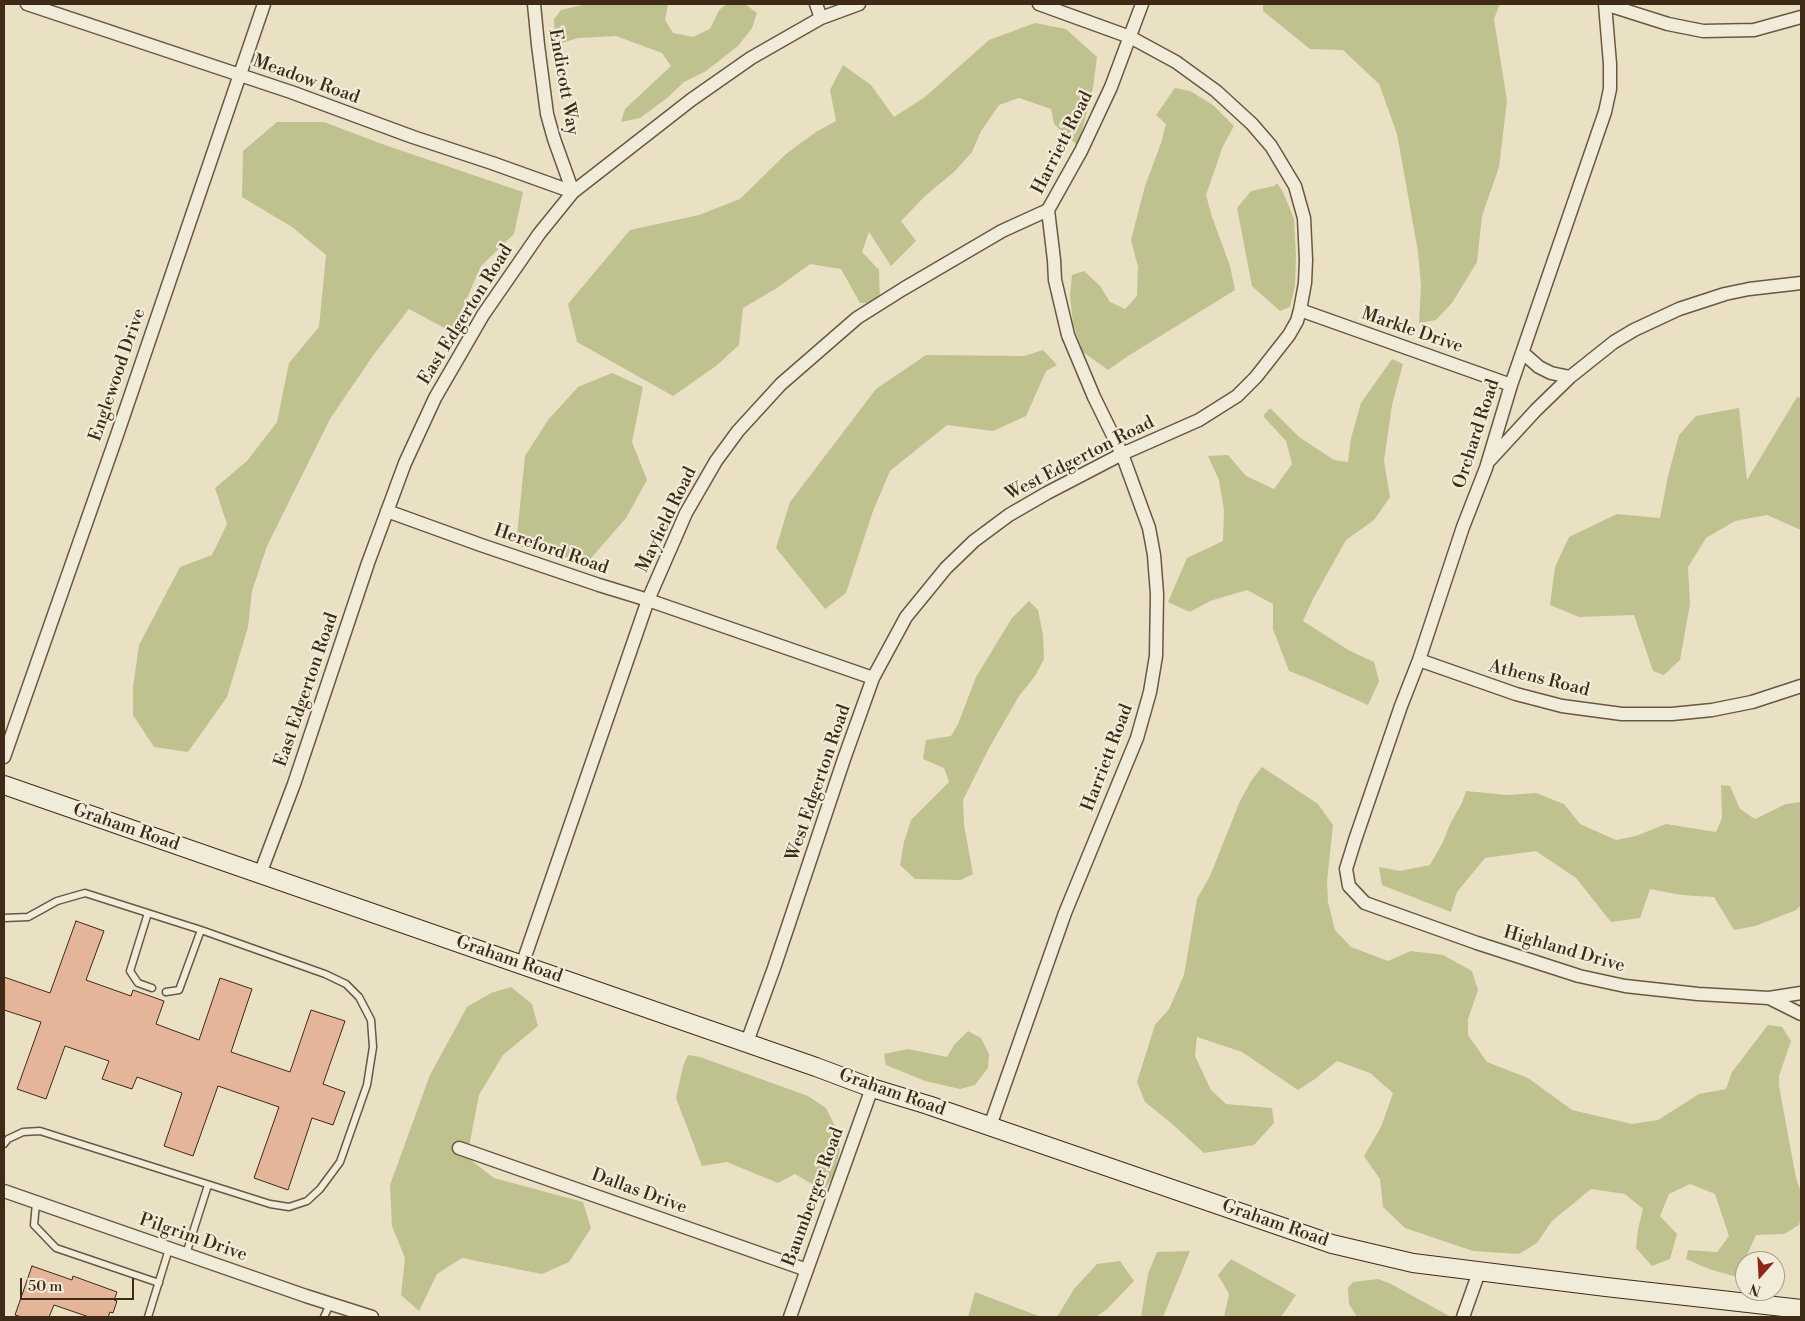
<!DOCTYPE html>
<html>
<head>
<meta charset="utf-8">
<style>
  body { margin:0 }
  #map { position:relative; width:1805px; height:1321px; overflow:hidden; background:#eae1c4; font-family:"Libre Bodoni",serif }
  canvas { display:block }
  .frame { position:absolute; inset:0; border:5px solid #3f2917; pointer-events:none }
  .north { position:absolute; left:1735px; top:1251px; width:50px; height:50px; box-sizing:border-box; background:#f1ecd9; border:1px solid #aa9e8b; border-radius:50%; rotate:199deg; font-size:14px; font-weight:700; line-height:20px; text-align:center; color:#3f2917 }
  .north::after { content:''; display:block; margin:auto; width:18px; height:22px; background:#8f2418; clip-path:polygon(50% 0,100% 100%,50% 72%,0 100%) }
  .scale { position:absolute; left:20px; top:1278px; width:114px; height:22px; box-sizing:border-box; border:2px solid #3f2917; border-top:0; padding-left:6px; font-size:15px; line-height:18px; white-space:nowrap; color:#3f2917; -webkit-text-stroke:4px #f1ecd9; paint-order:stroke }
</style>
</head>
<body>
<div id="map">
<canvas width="1805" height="1321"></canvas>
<div class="frame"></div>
<div class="north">N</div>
<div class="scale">50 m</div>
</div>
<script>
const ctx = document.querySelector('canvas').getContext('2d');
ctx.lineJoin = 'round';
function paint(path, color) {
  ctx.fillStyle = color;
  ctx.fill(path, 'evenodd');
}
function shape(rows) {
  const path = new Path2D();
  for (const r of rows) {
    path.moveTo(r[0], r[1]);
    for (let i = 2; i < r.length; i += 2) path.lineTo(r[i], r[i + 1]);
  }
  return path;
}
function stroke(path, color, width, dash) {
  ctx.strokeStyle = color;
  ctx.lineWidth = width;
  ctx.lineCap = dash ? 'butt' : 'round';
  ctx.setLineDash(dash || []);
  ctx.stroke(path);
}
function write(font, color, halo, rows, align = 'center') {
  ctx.font = font + ' "Libre Bodoni",serif';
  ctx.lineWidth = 4.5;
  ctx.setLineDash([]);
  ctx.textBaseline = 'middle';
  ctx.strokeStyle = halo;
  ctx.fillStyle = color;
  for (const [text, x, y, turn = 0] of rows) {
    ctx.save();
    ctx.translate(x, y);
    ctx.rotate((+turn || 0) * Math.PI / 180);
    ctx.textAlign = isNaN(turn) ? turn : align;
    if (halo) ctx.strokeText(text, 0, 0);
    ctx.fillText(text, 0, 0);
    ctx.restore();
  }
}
paint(shape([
  [586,4,668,4,665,20,673,33,693,37,710,29,719,10,727,4,745,4,757,13,752,28,738,46,706,71,684,82,667,98,640,118,621,122,625,109,671,66,662,53,616,36,578,38,555,45,554,19,561,10],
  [1263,4,1500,4,1494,19,1507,101,1499,167,1482,216,1477,262,1452,303,1436,320,1419,323,1421,286,1418,252,1397,134,1379,84,1343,50,1310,49,1263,11],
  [1035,23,1066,29,1097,57,1093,88,1078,146,1054,124,1051,109,1019,98,999,105,981,131,972,152,954,172,925,196,901,221,916,241,891,266,869,232,862,252,879,270,880,303,860,303,841,269,810,264,777,288,743,308,739,345,716,366,673,396,577,342,568,304,630,230,699,215,740,199,787,153,816,132,836,121,830,90,843,65,871,85,894,117,925,97,989,40],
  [1175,88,1190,91,1213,105,1234,126,1223,146,1206,195,1212,217,1230,266,1235,290,1128,356,1108,370,1083,352,1073,324,1070,296,1072,275,1084,271,1100,286,1110,302,1125,309,1137,296,1138,267,1131,240,1145,186,1161,143,1166,124,1156,115],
  [277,122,324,122,382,144,523,192,514,234,481,266,452,332,409,309,372,357,330,419,267,546,252,591,248,627,227,697,188,752,154,747,133,715,133,687,139,645,180,567,212,555,227,524,215,488,247,461,277,422,289,363,319,327,326,255,292,227,242,197,243,151],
  [1277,183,1283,192,1294,219,1296,256,1295,286,1290,307,1280,311,1252,286,1237,208,1251,191,1274,186],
  [1043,350,1057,365,1046,371,1026,416,993,431,947,425,890,471,873,511,846,593,825,609,776,548,790,502,876,389,926,355,1024,356],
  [1392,359,1403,364,1392,405,1384,461,1390,497,1374,520,1346,540,1313,599,1303,621,1350,651,1374,662,1379,681,1368,705,1312,680,1289,671,1273,629,1273,604,1247,590,1210,601,1190,612,1168,602,1187,558,1223,541,1224,510,1219,480,1208,456,1228,455,1246,476,1274,489,1292,464,1286,441,1263,416,1270,408,1299,437,1334,460,1348,462,1351,438,1361,403],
  [612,373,643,387,632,442,647,480,626,518,586,564,516,545,525,456,548,420,578,387],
  [1797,397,1801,398,1801,530,1767,515,1735,521,1706,538,1688,567,1690,604,1680,660,1664,675,1653,671,1634,615,1579,617,1550,605,1555,567,1569,537,1617,514,1660,518,1668,476,1679,435,1696,416,1739,408,1747,480],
  [1029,601,1038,610,1043,635,1044,659,1035,676,1019,696,989,748,963,800,964,825,973,874,961,880,915,879,900,865,904,842,911,820,949,782,944,768,923,759,926,740,951,736,958,724,976,677,1012,618],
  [1262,767,1318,804,1333,825,1327,882,1328,902,1335,930,1351,947,1388,961,1411,951,1443,955,1472,971,1478,990,1468,1019,1468,1035,1487,1062,1528,1078,1572,1110,1632,1124,1658,1120,1699,1094,1726,1089,1732,1072,1768,1025,1782,1027,1791,1041,1779,1076,1779,1086,1796,1178,1801,1192,1801,1217,1799,1225,1784,1234,1756,1235,1737,1277,1709,1269,1686,1259,1688,1250,1717,1252,1729,1236,1715,1194,1690,1184,1669,1194,1660,1216,1677,1234,1670,1259,1652,1266,1636,1248,1638,1229,1643,1209,1625,1194,1591,1189,1552,1221,1537,1243,1519,1254,1473,1251,1405,1228,1383,1207,1380,1179,1364,1156,1381,1127,1393,1093,1370,1073,1337,1061,1315,1079,1298,1090,1242,1052,1197,1037,1195,1056,1211,1090,1226,1104,1272,1108,1274,1123,1254,1145,1204,1153,1171,1123,1145,1102,1137,1082,1155,1025,1169,1009,1184,975,1197,899,1210,876,1240,801,1251,781],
  [1721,785,1730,786,1740,809,1755,819,1786,804,1801,802,1801,905,1796,910,1755,926,1734,930,1714,897,1681,895,1650,889,1640,918,1611,922,1576,878,1536,851,1485,858,1457,892,1451,912,1382,885,1379,867,1400,871,1430,865,1443,842,1450,824,1462,803,1466,791,1507,795,1536,793,1564,804,1580,824,1616,840,1636,836,1666,824,1716,832,1722,818],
  [511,987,532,1004,538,1026,503,1055,479,1095,467,1157,494,1178,583,1202,591,1228,569,1262,542,1274,462,1258,437,1274,419,1311,401,1295,405,1258,392,1226,390,1185,430,1075,467,1007,491,993],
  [968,1031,981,1038,989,1054,988,1068,975,1085,960,1089,925,1081,886,1065,884,1054,908,1049,947,1057,954,1045],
  [688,1055,700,1057,808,1096,826,1108,836,1128,840,1149,834,1175,826,1188,810,1183,795,1174,778,1183,727,1162,702,1166,676,1098,683,1066],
  [1190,1251,1163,1317,1141,1317,1148,1274,1157,1252],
  [1231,1259,1296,1295,1281,1317,1224,1317,1229,1294,1218,1275],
  [1120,1261,1134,1281,1107,1309,1096,1317,1057,1317,1074,1289,1097,1264],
  [1378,1279,1391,1284,1451,1317,1357,1317,1349,1304,1348,1288,1353,1282],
  [975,1292,1036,1315,1041,1317,968,1317]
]), '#bfc18f');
const building = shape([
  [76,921,104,931,86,980,131,996,133,990,164,1001,156,1024,199,1040,220,978,252,989,231,1052,290,1072,311,1010,345,1021,323,1084,345,1092,333,1125,312,1118,288,1190,254,1178,279,1107,218,1086,193,1156,164,1146,182,1093,137,1077,132,1089,102,1079,109,1061,65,1046,46,1099,17,1089,41,1022,4,1010,4,977,50,993,76,921],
  [32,1266,72,1280,73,1276,117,1292,114,1300,117,1301,113,1313,110,1312,108,1317,89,1317,54,1305,49,1317,22,1317,15,1315,32,1266]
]);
paint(building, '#e5b59a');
stroke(building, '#3f2917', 1);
const lane = shape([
  [148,913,130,971,138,983,152,988],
  [4,918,28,917,57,901,85,893,201,930,325,974,346,984,359,997,371,1020,373,1047,367,1085,340,1162,320,1189,307,1201,289,1207,270,1204,40,1131,23,1132,8,1139,4,1144],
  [166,992,179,990,201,930],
  [36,1203,34,1225,56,1248,159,1283],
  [186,1254,208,1185],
  [148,1317,169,1249],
  [324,1317,330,1304]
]);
const street = shape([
  [27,4,291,92,413,137,492,163,573,192],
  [534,4,538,45,547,114,554,139,573,192],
  [816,4,821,18],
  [1605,4,1610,64,1610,89,1605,112,1511,385,1486,468,1463,527,1419,660,1401,706,1355,840,1346,869,1349,886,1365,903,1477,943,1579,976,1625,986,1698,994,1769,998,1801,993],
  [1605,4,1668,24,1703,31,1754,30,1801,17],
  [1300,310,1511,385],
  [1523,353,1539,367,1551,373,1570,377],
  [1490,460,1536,410,1570,377,1614,342,1634,330,1679,309,1725,294,1749,289,1801,283],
  [387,511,481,545,599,585,648,600,873,678],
  [1419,660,1516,694,1562,706,1622,714,1672,714,1712,710,1752,702,1801,686],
  [4,757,117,435,264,4],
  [260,874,294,784,368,563,405,463,435,398,483,315,539,234,573,192,691,100,751,58,821,18,859,4],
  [522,965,648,600,686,513,716,461,738,431,781,384,857,318,903,289,1002,231,1048,210],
  [1769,998,1801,1014],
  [747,1042,774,968,844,759,873,678,906,617,946,568,974,541,1009,515,1047,493,1122,454,1199,420,1237,396,1256,377,1289,335,1297,321,1300,310,1305,283,1306,260,1304,218,1295,186,1271,146,1252,124,1216,91,1176,62,1130,37,1039,4],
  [990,1126,1065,913,1137,738,1150,692,1156,656,1157,594,1154,555,1149,528,1122,454,1094,397,1068,335,1055,280,1054,260,1048,210,1081,151,1111,87,1142,4],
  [459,1148,807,1270],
  [4,1191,306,1296,372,1317],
  [790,1317,872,1088],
  [1463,1317,1479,1272]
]);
const secondary = shape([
  [4,785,816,1067,872,1088,928,1105,1332,1244,1413,1263,1606,1287,1801,1309]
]);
stroke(lane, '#6a5742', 9);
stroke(street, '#6a5742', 15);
stroke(secondary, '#3f2917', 20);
stroke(lane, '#f1ecd9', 6);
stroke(street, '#f1ecd9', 12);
stroke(secondary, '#f1ecd9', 18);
write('18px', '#3f2917', '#f1ecd9', [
  ["Meadow Road",306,80,20],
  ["Endicott Way",563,82,80],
  ["Harriett Road",1063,143,-63],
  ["East Edgerton Road",466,315,-58],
  ["Markle Drive",1412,331,19],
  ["Englewood Drive",118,375,-71],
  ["Orchard Road",1477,434,-72],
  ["West Edgerton Road",1080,459,-27],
  ["Mayfield Road",667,520,-64],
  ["Hereford Road",551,550,19],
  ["Athens Road",1539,679,14],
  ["East Edgerton Road",307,690,-71],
  ["Harriett Road",1108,758,-69],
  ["West Edgerton Road",819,783,-71],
  ["Graham Road",126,828,19],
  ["Highland Drive",1564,950,16],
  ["Graham Road",509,960,19],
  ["Graham Road",892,1093,19],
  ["Dallas Drive",639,1192,20],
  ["Baumberger Road",814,1197,-70],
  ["Graham Road",1275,1224,19],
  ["Pilgrim Drive",193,1238,19]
]);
</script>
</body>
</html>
